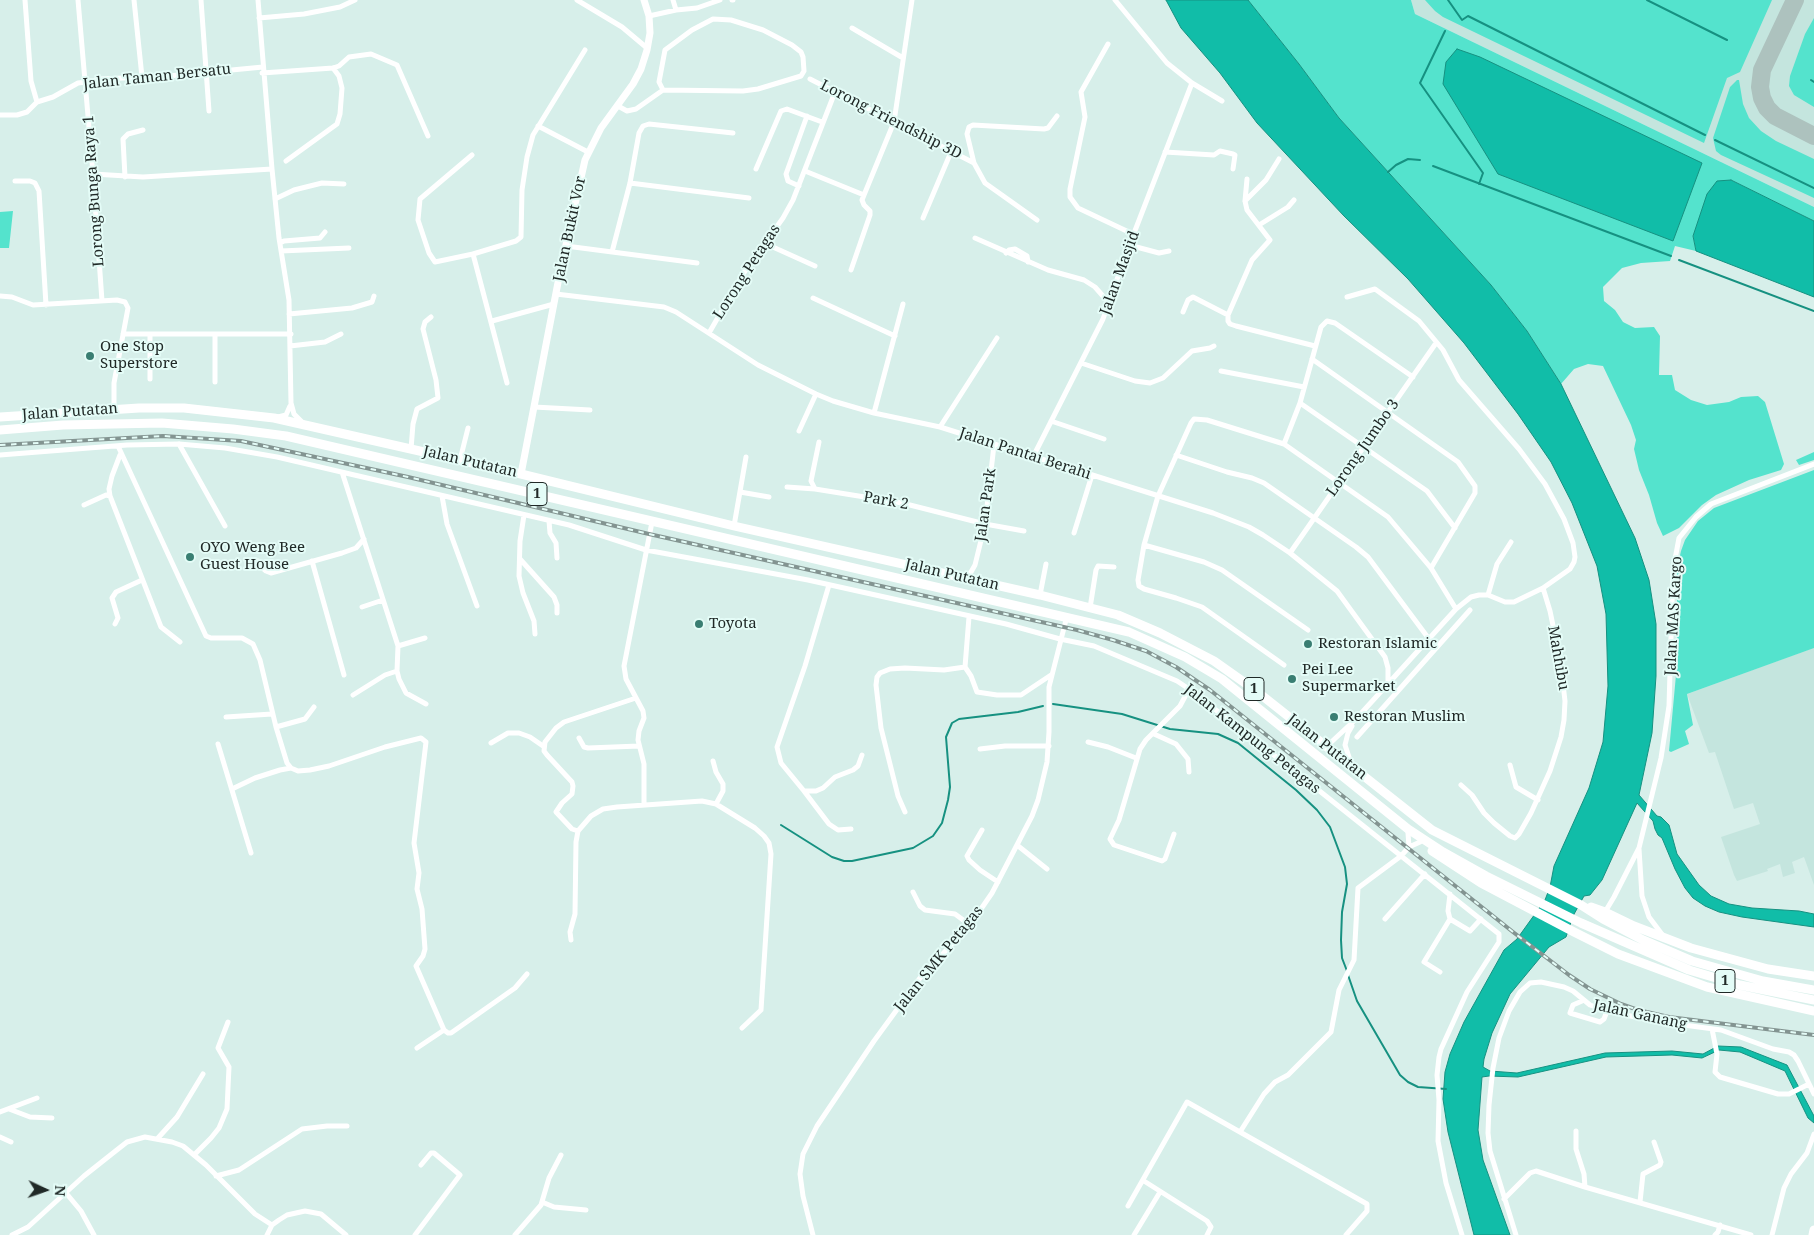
<!DOCTYPE html>
<html>
<head>
<meta charset="utf-8">
<style>
  body { margin:0 }
  #map { position:relative; width:1814px; height:1235px; overflow:hidden; background:#d7efea; font-family:"Noto Serif",serif }
  canvas { display:block }
  .north { position:absolute; left:20px; top:1165px; width:50px; height:50px; -webkit-text-stroke:4px #e4fcf7; paint-order:stroke; rotate:93deg; font-size:14px; font-weight:700; line-height:20px; text-align:center; color:#202927 }
  .north::after { content:''; display:block; margin:auto; width:18px; height:22px; background:#202927; clip-path:polygon(50% 0,100% 100%,50% 72%,0 100%) }
</style>
</head>
<body>
<div id="map">
<canvas width="1814" height="1235"></canvas>
<div class="north">N</div>
</div>
<script>
const ctx = document.querySelector('canvas').getContext('2d');
ctx.lineJoin = 'round';
function paint(path, color) {
  ctx.fillStyle = color;
  ctx.fill(path, 'evenodd');
}
function shape(rows) {
  const path = new Path2D();
  for (const r of rows) {
    path.moveTo(r[0], r[1]);
    for (let i = 2; i < r.length; i += 2) path.lineTo(r[i], r[i + 1]);
  }
  return path;
}
function stroke(path, color, width, dash) {
  ctx.strokeStyle = color;
  ctx.lineWidth = width;
  ctx.lineCap = dash ? 'butt' : 'round';
  ctx.setLineDash(dash || []);
  ctx.stroke(path);
}
function write(font, color, halo, rows, align = 'center') {
  ctx.font = font + ' "Noto Serif",serif';
  ctx.lineWidth = 4;
  ctx.setLineDash([]);
  ctx.textBaseline = 'middle';
  ctx.strokeStyle = halo;
  ctx.fillStyle = color;
  for (const [text, x, y, turn = 0] of rows) {
    ctx.save();
    ctx.translate(x, y);
    ctx.rotate((+turn || 0) * Math.PI / 180);
    ctx.textAlign = isNaN(turn) ? turn : align;
    if (halo) ctx.strokeText(text, 0, 0);
    ctx.fillText(text, 0, 0);
    ctx.restore();
  }
}
paint(shape([
  [1411,0,1814,0,1814,207,1415,14],
  [1814,582,1814,885,1804,857,1792,862,1795,873,1783,877,1780,864,1767,869,1768,871,1737,881,1734,875,1721,837,1760,824,1753,803,1734,809,1715,752,1709,753,1687,694,1813,648]
]), '#c4e5de');
paint(shape([
  [1248,0,1411,0,1415,14,1814,207,1814,221,1731,180,1693,236,1696,251,1675,246,1670,261,1641,263,1622,268,1603,287,1604,301,1615,310,1623,322,1635,328,1654,327,1660,336,1659,375,1672,375,1675,390,1691,400,1707,405,1729,402,1741,397,1758,396,1765,402,1784,464,1781,470,1749,480,1716,495,1702,505,1679,528,1663,536,1657,523,1649,495,1639,470,1634,449,1636,440,1631,425,1603,366,1588,364,1574,369,1561,384,1527,331,1491,285,1339,118,1299,64],
  [1425,0,1772,0,1740,72,1727,78,1704,143,1443,17,1435,11],
  [1814,18,1814,107,1794,95,1789,86,1790,76,1805,34],
  [1737,80,1739,80,1743,104,1749,118,1761,131,1776,141,1814,159,1814,198,1721,155,1716,151,1713,138,1730,87],
  [13,211,9,248,0,248,0,212],
  [1814,452,1814,460,1799,465,1796,460],
  [1814,470,1814,648,1687,694,1693,725,1685,731,1689,744,1671,752,1669,751,1677,664,1677,569,1681,551,1685,540,1698,521,1714,508]
]), '#54e3cd');
const water = shape([
  [1166,0,1248,0,1299,64,1339,118,1491,285,1527,331,1561,384,1635,538,1649,580,1656,624,1656,676,1652,733,1639,795,1657,816,1661,817,1669,825,1677,854,1699,885,1711,896,1729,904,1752,908,1799,911,1814,914,1814,927,1742,917,1719,912,1705,906,1693,898,1685,888,1675,869,1662,838,1658,835,1655,829,1653,821,1637,803,1602,880,1590,895,1584,896,1573,916,1566,937,1549,947,1510,994,1492,1033,1484,1059,1483,1067,1490,1071,1517,1073,1605,1053,1672,1051,1703,1054,1718,1046,1741,1047,1787,1065,1814,1116,1814,1123,1808,1118,1785,1071,1740,1052,1719,1050,1702,1058,1672,1055,1606,1057,1518,1077,1489,1076,1482,1077,1478,1130,1483,1160,1510,1235,1474,1235,1448,1132,1443,1099,1445,1072,1450,1054,1464,1022,1504,950,1517,939,1545,900,1550,887,1554,866,1589,788,1603,742,1608,686,1606,614,1597,566,1572,503,1551,462,1518,414,1464,343,1408,279,1344,216,1257,123,1220,73,1181,28,1166,0],
  [1457,49,1480,57,1702,163,1673,241,1498,174,1443,84,1446,62,1457,49],
  [1731,180,1814,221,1814,297,1696,251,1693,236,1707,194,1717,181,1731,180]
]);
paint(water, '#11bda8');
stroke(water, '#169181', 1);
stroke(shape([
  [1448,0,1462,20,1468,16,1705,135],
  [1647,0,1727,40],
  [1445,31,1420,83,1483,173,1479,184],
  [1811,80,1814,82],
  [1715,140,1814,188],
  [1433,166,1671,256],
  [1388,172,1396,165,1408,159,1420,160],
  [1679,260,1814,311],
  [1053,704,1122,714,1170,729,1218,734,1238,743,1296,790,1317,810,1330,827,1345,867,1347,884,1342,912,1341,940,1342,958,1347,971],
  [781,825,832,857,844,861,852,861,913,848,933,836,942,823,948,800,950,787,946,737,952,723,959,719,1018,712,1043,706],
  [1348,975,1357,1001,1400,1075,1408,1082,1418,1087,1446,1089]
]), '#169181', 2);
stroke(shape([
  [1795,0,1762,70,1760,87,1762,98,1767,108,1775,116,1814,136]
]), '#adc2be', 18);
stroke(shape([
  [25,0,31,81,37,102],
  [78,0,93,174,102,301],
  [134,0,142,77],
  [201,0,209,111],
  [258,0,272,169,279,238,289,300,291,403,294,414,303,423],
  [577,0,622,27,647,48],
  [673,0,676,10],
  [732,0,733,0],
  [1115,0,1167,63,1192,83,1222,101],
  [649,16,676,10,697,8,720,0],
  [259,18,304,14,340,7,355,0],
  [852,28,903,58],
  [1108,44,1081,92,1085,117,1070,189,1070,197,1078,208,1133,234],
  [262,73,333,68,339,66,349,57,371,54,397,65,428,136],
  [810,79,974,163,985,183,1037,220],
  [618,106,627,111,636,109,663,90,743,91,758,89,801,76,804,71,803,57,801,52,792,45,763,30,731,20,713,19,692,30,665,50,659,82,663,90],
  [0,115,17,115,27,112,37,102,53,97,78,83,86,82,101,79,169,76,263,67],
  [538,126,588,152],
  [1165,152,1214,155,1220,151,1233,154,1235,155,1233,169],
  [472,155,420,199,418,220,429,253,435,262,473,254,507,383],
  [286,161,337,124,340,114,342,88,339,76,333,68],
  [974,163,967,134,969,127,973,125,1044,129,1048,128,1057,116],
  [756,169,781,111,787,109,822,122],
  [805,171,864,195,894,122,912,0],
  [93,174,143,177,272,169],
  [125,177,123,139,128,134,143,130],
  [1247,179,1245,201,1247,210,1270,240,1252,260,1228,315,1228,321,1230,324,1236,326,1315,346],
  [15,181,30,181,35,183,39,191,46,305],
  [630,183,749,198],
  [799,186,788,181,786,174,807,116],
  [275,199,294,190,322,183,344,184],
  [1245,201,1266,180,1279,159],
  [923,218,951,152],
  [1259,225,1288,207,1294,200],
  [975,238,1048,270,1084,280,1095,287,1109,303],
  [280,243,284,241,320,238,325,232],
  [764,243,815,266],
  [1129,245,1159,253,1169,251],
  [566,246,697,263],
  [281,251,349,248],
  [612,252,630,183,639,133,643,126,649,124,733,133],
  [1006,253,1009,250,1015,249,1027,256,1028,262],
  [473,254,516,241,521,237,522,190,527,157,533,135,585,50],
  [851,270,870,215,870,211,864,205,862,200,864,195],
  [556,294,664,307,676,312,758,365,816,394,833,401,874,413,940,427,1213,513,1249,527,1263,535,1290,553,1337,591,1385,657,1388,668,1388,683],
  [0,296,12,297,33,305,117,300,125,302,128,308,114,383,114,408],
  [1347,297,1375,289,1419,321,1443,350,1459,380,1519,449,1545,484,1564,519,1573,543,1575,557,1574,562,1570,569,1543,588],
  [813,298,895,336],
  [1183,312,1188,300,1193,297,1228,315],
  [289,314,352,308,372,302,374,296],
  [492,321,554,304],
  [709,333,743,274,783,218,793,200,835,92],
  [123,334,291,334],
  [215,334,215,382],
  [290,346,325,342,341,334],
  [1312,359,1458,462,1475,486,1475,493,1431,568],
  [1081,363,1135,381,1150,383,1163,378,1192,351,1210,348,1214,346],
  [1221,371,1304,387],
  [150,379,150,334],
  [1300,403,1427,491,1455,528],
  [534,407,590,410],
  [874,413,903,304],
  [278,417,286,415,290,406],
  [1051,421,1104,439],
  [940,427,997,338],
  [799,431,816,394],
  [179,444,225,526],
  [1284,444,1300,403,1321,327,1327,321,1335,323,1413,377],
  [118,446,206,636,211,638,242,638,253,644,260,660,276,727,287,763,291,768,298,771,310,770,329,766,385,747,421,738,426,742,414,843,419,873,417,889,422,909,425,949,423,956,416,966,444,1030,448,1033,451,1033,515,988,527,974],
  [411,449,413,424,417,409,438,398,436,380,423,329,425,322,431,317],
  [0,455,127,445,179,444,225,448,277,457,569,525,646,550,808,580,1006,624,1060,639,1094,646,1177,681,1189,689,1297,773,1499,934,1499,942,1467,992,1441,1049,1439,1057,1437,1075,1439,1100,1438,1141,1446,1183,1462,1235],
  [120,455,112,476,109,489,110,496,161,627,180,642],
  [1176,455,1227,472,1252,478,1264,483,1356,547,1368,557,1429,639],
  [1033,457,1103,319,1126,254,1192,83],
  [460,460,468,428],
  [342,472,398,646,397,671,399,679,406,693,426,704],
  [787,487,815,489,902,503,985,524,1024,531],
  [815,489,811,481,819,442],
  [740,492,769,497],
  [442,496,447,524,477,606],
  [84,505,106,495,110,496],
  [524,515,520,541,519,576,523,593,534,621,535,634],
  [549,521,550,533,556,543,557,558],
  [734,526,746,457],
  [1074,533,1092,475],
  [1144,545,1204,562,1222,570,1308,630],
  [1290,553,1436,343],
  [520,559,554,597,557,605,557,613],
  [258,561,259,565,266,571,271,573,342,553,356,548,364,539],
  [312,561,344,675],
  [964,578,971,572,975,565,985,524,994,445],
  [829,585,805,666,777,747,781,763,804,791,816,791,823,788,835,777,853,770,858,766,862,755],
  [1040,595,1046,564],
  [1488,595,1497,564,1511,542],
  [362,607,383,600],
  [1090,608,1096,570,1098,566,1114,567],
  [969,617,965,667,971,676,977,692,997,695,1021,695,1051,675],
  [115,624,118,618,112,598,116,592,142,580],
  [398,646,425,638],
  [1284,665,1202,607,1176,598,1144,589,1139,586,1138,580,1144,545,1158,496,1191,423,1194,419,1207,420,1284,444,1388,517,1431,568,1456,609],
  [353,695,385,675,397,671],
  [226,717,272,714],
  [276,727,305,719,314,707],
  [1154,734,1176,744,1188,759,1189,772],
  [1357,737,1470,610],
  [579,738,584,747,588,748,639,746],
  [1088,742,1108,747,1136,758],
  [491,743,508,733,519,733,530,737,543,746],
  [218,744,251,853],
  [1326,747,1356,719,1456,609,1471,597,1479,595,1488,595,1505,602,1514,602,1543,588,1550,611,1560,659,1565,701,1564,720,1561,737,1550,771,1531,813,1519,834,1515,838,1510,836,1494,823,1484,813,1472,795,1461,785],
  [980,749,1005,746,1049,746],
  [713,761,716,772,723,784,723,791,716,804],
  [1351,763,1345,745,1348,733,1352,726],
  [1510,765,1516,787,1538,800],
  [232,789,255,778,280,770,291,768],
  [804,791,829,824,838,830,851,829],
  [644,804,644,764,638,740,639,731,644,718,643,711,626,679,624,666,652,522],
  [905,812,898,796,881,728,876,685,877,677,880,673,890,669,905,668,944,670,965,667],
  [982,830,967,856,969,860,980,870,998,882],
  [578,831,572,829,556,812,562,803,572,794,573,786,572,782,547,755,544,751,545,742,556,728,564,722,636,698],
  [1408,833,1409,847],
  [1174,834,1165,859,1162,861,1114,845,1110,839,1119,820,1140,749,1146,740,1180,706,1189,689],
  [1017,845,1047,869],
  [1639,849,1642,896,1649,917,1664,937],
  [913,892,920,906,925,910,955,914,970,925],
  [1605,912,1614,897,1639,848,1661,758,1669,706,1673,570,1679,538,1696,517,1711,504,1814,464],
  [1385,919,1425,874],
  [1450,919,1470,931,1481,919],
  [571,940,570,932,575,914,576,842,578,831,591,816,603,809,617,807,702,801,716,804,755,828,764,836,769,843,771,854,761,1010,742,1028],
  [1440,972,1424,962,1450,919,1448,911,1450,894],
  [1582,1001,1573,1005,1570,1013,1600,1022,1604,1019,1607,1011],
  [1712,1029,1717,1054,1715,1072,1720,1077,1778,1094,1789,1094,1809,1084],
  [417,1048,444,1030],
  [9,1109,30,1117,52,1118],
  [0,1112,37,1098],
  [1576,1131,1576,1149,1584,1174,1585,1187],
  [1240,1132,1264,1094,1275,1082,1288,1075,1331,1032,1339,990,1354,960,1358,888,1401,856,1409,847,1420,842],
  [0,1137,11,1142],
  [158,1138,177,1117,203,1074],
  [194,1155,211,1138,219,1128,227,1109,229,1067,218,1048,228,1022],
  [216,1176,239,1170,302,1129,327,1126,347,1126],
  [1144,1181,1207,1221,1211,1227,1207,1235],
  [66,1193,81,1211,94,1235],
  [1504,1199,1530,1173,1536,1171,1585,1187,1751,1235],
  [542,1202,554,1207,586,1210],
  [1640,1202,1643,1174,1660,1165,1661,1162,1654,1142],
  [1128,1206,1187,1102,1367,1204,1367,1211,1346,1235],
  [12,1235,28,1227,84,1176,113,1153,127,1142,145,1137,172,1142,183,1146,206,1165,255,1214,272,1225],
  [267,1235,272,1225,279,1220,287,1215,305,1211,321,1214,346,1235],
  [415,1235,460,1175,434,1153,431,1153,421,1165],
  [515,1235,541,1205,549,1178,561,1155],
  [813,1235,803,1196,800,1174,803,1154,817,1126,874,1041,920,978,970,925,992,893,1032,816,1038,800,1047,762,1049,732,1049,687,1067,616],
  [1134,1235,1160,1192],
  [1516,1235,1490,1151,1488,1133,1489,1105,1493,1068,1499,1038,1509,1011,1520,992,1530,983,1541,982,1564,987,1573,991,1590,1005,1607,1011,1654,1021,1721,1030,1773,1049,1789,1052,1794,1055,1798,1061,1814,1094],
  [1715,1235,1718,1232,1720,1225],
  [1772,1235,1784,1188,1791,1174,1807,1153,1814,1134]
]), '#fff', 5);
stroke(shape([
  [521,474,561,267,585,160,601,128,633,84,641,69,647,50,650,33,649,16,644,0]
]), '#fff', 7);
stroke(shape([
  [0,417,139,408,184,408,274,418,521,474,734,526,1040,595,1118,615,1160,633,1214,661,1255,690,1432,830,1581,905,1603,919,1643,940,1692,961,1763,981,1814,990],
  [0,430,63,425,162,423,233,429,286,436,1129,632,1185,657,1222,679,1408,829,1443,852,1486,876,1581,923,1689,970,1740,985,1814,1000],
  [1432,851,1481,883,1574,932,1618,954,1707,987,1814,1011],
  [1591,907,1605,912,1634,926,1691,948,1768,969,1814,976],
  [1813,1235,1814,1230]
]), '#fff', 9);
const rail = shape([
  [0,445,163,436,241,441,408,477,649,534,1077,630,1113,640,1146,651,1176,667,1210,690,1513,932,1569,975,1590,989,1621,1004,1638,1010,1669,1017,1814,1035]
]);
stroke(rail, '#839491', 4);
stroke(rail, '#e4fcf7', 2, [5.5]);
for (const [x, y, r, color] of [
  [90,356,5,"#397e72"],
  [190,557,5,"#397e72"],
  [699,624,5,"#397e72"],
  [1308,644,5,"#397e72"],
  [1292,679,5,"#397e72"],
  [1334,717,5,"#397e72"]
]) {
  const dot = new Path2D();
  dot.arc(x, y, r, 0, 2 * Math.PI);
  ctx.fillStyle = color;
  ctx.fill(dot);
  stroke(dot, '#e4fcf7', 2);
}
for (const [x, y, w] of [
  [537,494,20],
  [1254,689,20],
  [1725,981,20]
]) {
  const box = new Path2D();
  box.roundRect(x - w / 2, y - 11.5, w, 23, 4);
  ctx.fillStyle = '#e4fcf7';
  ctx.fill(box);
  stroke(box, '#202927', 1);
}
write('bold 14px', '#202927', null, [
  ["1",537,494],
  ["1",1254,689],
  ["1",1725,981]
]);
write('15px', '#202927', '#e4fcf7', [
  ["Jalan Taman Bersatu",157,77,-6],
  ["Lorong Friendship 3D",891,120,27],
  ["Lorong Bunga Raya 1",94,191,-94],
  ["Jalan Bukit Vor",570,229,-78],
  ["Lorong Petagas",747,272,-57],
  ["Jalan Masjid",1120,273,-70],
  ["Jalan Putatan",70,412,-4],
  ["Lorong Jumbo 3",1363,448,-55],
  ["Jalan Pantai Berahi",1025,454,18],
  ["Jalan Putatan",470,462,13],
  ["Park 2",886,501,10],
  ["Jalan Park",986,505,-82],
  ["Jalan Putatan",952,575,13],
  ["Jalan MAS Kargo",1674,616,-87],
  ["Mahhibu",1558,658,80],
  ["Jalan Kampung Petagas",1252,739,38],
  ["Jalan Putatan",1327,747,38],
  ["Jalan SMK Petagas",939,959,-51],
  ["Jalan Ganang",1640,1015,12]
]);
write('15px', '#202927', '#e4fcf7', [
  ["One Stop",100,347],
  ["Superstore",100,364],
  ["OYO Weng Bee",200,548],
  ["Guest House",200,565],
  ["Toyota",709,624],
  ["Restoran Islamic",1318,644],
  ["Pei Lee",1302,670],
  ["Supermarket",1302,687],
  ["Restoran Muslim",1344,717]
], 'left');
</script>
</body>
</html>
